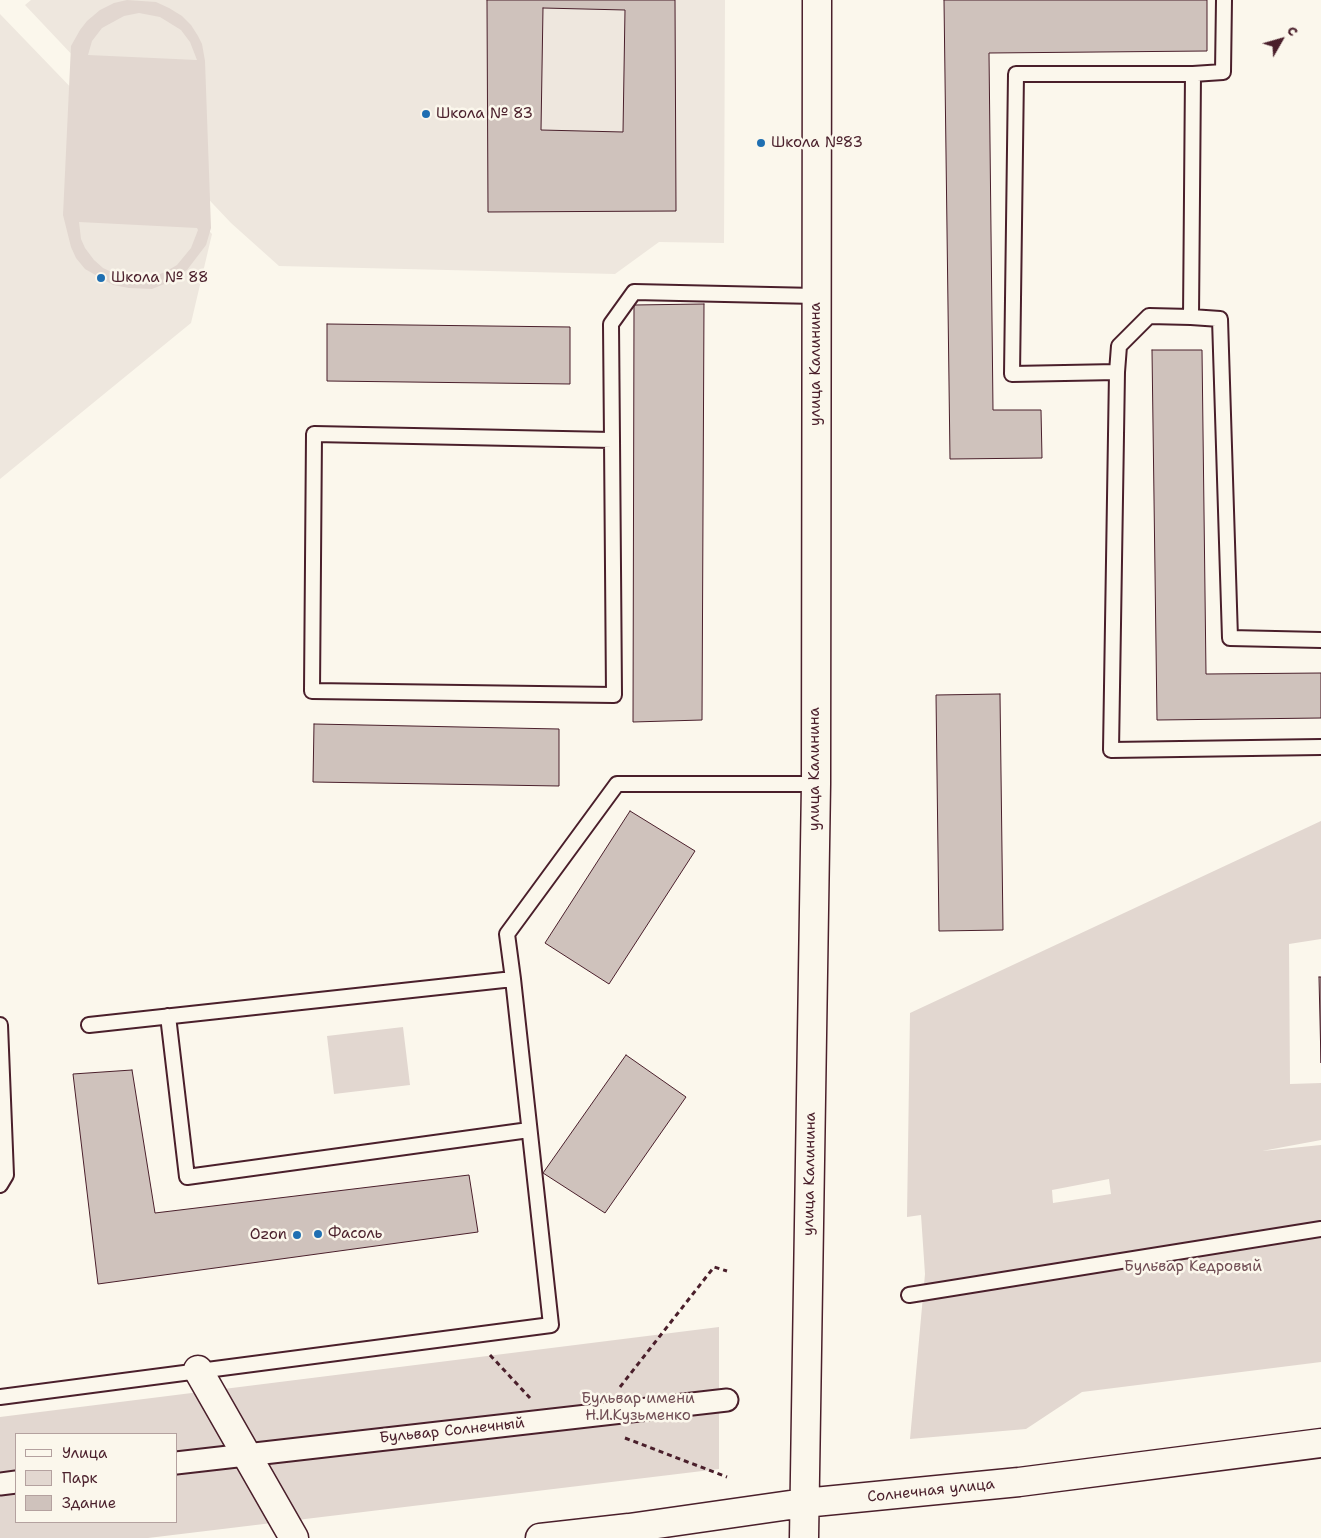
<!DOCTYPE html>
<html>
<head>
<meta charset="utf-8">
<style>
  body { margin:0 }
  #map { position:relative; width:1321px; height:1538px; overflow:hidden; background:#fbf7ec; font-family:"Shantell Sans",sans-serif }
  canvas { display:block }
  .legend { position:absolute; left:15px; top:1433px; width:162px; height:90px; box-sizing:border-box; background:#fbf7ec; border:1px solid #b4a19f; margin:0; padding:6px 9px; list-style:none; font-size:15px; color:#4a1f2b }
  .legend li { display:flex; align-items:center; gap:10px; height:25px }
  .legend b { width:25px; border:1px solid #b4a19f }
  .north { position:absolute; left:1256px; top:15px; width:50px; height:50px; -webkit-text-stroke:4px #fbf7ec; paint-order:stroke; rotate:52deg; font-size:14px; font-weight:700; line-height:20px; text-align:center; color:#4a1f2b }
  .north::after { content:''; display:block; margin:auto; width:18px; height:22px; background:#4a1f2b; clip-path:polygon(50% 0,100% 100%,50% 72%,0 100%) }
</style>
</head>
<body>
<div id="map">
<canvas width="1321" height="1538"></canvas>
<ul class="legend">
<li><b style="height:6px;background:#fbf7ec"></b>Улица</li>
<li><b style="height:14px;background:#e2d7d0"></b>Парк</li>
<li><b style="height:14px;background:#cfc2bc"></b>Здание</li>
</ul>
<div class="north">С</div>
</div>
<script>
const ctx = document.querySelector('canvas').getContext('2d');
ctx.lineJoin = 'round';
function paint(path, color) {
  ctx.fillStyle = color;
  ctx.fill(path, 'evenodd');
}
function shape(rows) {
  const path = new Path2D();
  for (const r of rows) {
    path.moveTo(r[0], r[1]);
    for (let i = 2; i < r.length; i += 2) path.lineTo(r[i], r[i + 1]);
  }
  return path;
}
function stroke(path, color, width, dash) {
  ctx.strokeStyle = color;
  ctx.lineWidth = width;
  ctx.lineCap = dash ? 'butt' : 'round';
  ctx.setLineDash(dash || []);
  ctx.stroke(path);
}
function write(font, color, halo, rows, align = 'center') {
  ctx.font = font + ' "Shantell Sans",sans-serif';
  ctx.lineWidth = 5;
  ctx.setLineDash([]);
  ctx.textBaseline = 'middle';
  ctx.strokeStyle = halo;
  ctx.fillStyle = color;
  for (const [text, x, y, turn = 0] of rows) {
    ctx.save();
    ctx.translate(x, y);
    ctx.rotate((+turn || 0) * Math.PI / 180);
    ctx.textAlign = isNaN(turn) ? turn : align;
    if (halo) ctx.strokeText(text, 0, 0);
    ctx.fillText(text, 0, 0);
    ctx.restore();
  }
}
paint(shape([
  [31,0,725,0,724,243,659,242,615,274,279,266,231,223,25,5],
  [0,14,212,234,191,323,0,479]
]), '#eee7de');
paint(shape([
  [127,0,156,2,169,8,182,16,191,25,198,36,202,44,205,61,211,228,206,245,187,270,174,280,152,289,129,288,113,285,85,269,76,258,71,247,63,215,71,46,80,30,87,21,100,10,114,3],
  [139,13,160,17,181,30,190,42,197,60,88,55,92,41,102,28,124,16],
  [79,222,197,228,198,230,191,248,177,265,165,272,155,276,142,278,129,278,116,274,103,268,94,260,85,248,81,239],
  [1321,821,1321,939,1289,944,1290,1084,1321,1083,1321,1140,1262,1151,1321,1145,1321,1362,1082,1392,1026,1429,910,1439,925,1274,921,1215,907,1217,910,1013],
  [1109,1179,1111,1194,1053,1203,1052,1190],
  [403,1027,410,1085,334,1094,327,1036],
  [719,1327,719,1469,148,1538,0,1538,0,1417],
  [16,1434,176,1434,176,1522,16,1522]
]), '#e2d7d0');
const building = shape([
  [487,0,675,0,676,211,488,212,487,0],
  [543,8,625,10,623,132,541,130,543,8],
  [944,0,1207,0,1207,51,989,53,993,410,1041,410,1042,458,950,459,944,0],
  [704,304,702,720,633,722,634,305,704,304],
  [327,324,570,327,570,384,327,381,327,324],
  [1152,350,1202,350,1206,674,1321,673,1321,718,1157,720,1152,350],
  [1000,694,1003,930,939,931,936,695,1000,694],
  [314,724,559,729,559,786,313,782,314,724],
  [630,811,695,851,609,984,545,943,630,811],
  [1319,977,1321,977,1321,1063,1319,977],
  [626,1055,686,1097,605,1213,543,1173,626,1055],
  [132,1070,155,1213,469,1175,478,1232,98,1284,73,1074,132,1070]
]);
paint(building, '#cfc2bc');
stroke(building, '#4a1f2b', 1);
const service = shape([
  [1224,0,1223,72,1193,74,1016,74,1012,374,1117,372,1111,750,1321,747],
  [1191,317,1220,319,1230,638,1321,640],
  [1117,372,1119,346,1149,316,1191,317,1193,74],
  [612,440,314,434,312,691,614,695,612,440,611,324,634,292,816,296],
  [513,979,507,934,617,784,816,784],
  [168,1016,187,1177,529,1130],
  [0,1025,6,1175,0,1185],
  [909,1295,1321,1229],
  [0,1397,551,1325,513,979,89,1025]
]);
const pedestrian = shape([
  [176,1463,727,1400],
  [0,1484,16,1482]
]);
const minor = shape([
  [198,1370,294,1538]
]);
const secondary = shape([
  [540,1538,629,1528,804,1503,1019,1482,1321,1443],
  [804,1538,816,784,817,0]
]);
stroke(service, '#4a1f2b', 18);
stroke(pedestrian, '#4a1f2b', 25);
stroke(minor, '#4a1f2b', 31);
stroke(secondary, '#4a1f2b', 31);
stroke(shape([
  [490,1355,530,1398],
  [620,1387,714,1267,727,1271],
  [625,1438,727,1477]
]), '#4a1f2b', 3, [5, 4]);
stroke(service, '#fbf7ec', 14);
stroke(pedestrian, '#fbf7ec', 21);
stroke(minor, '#fbf7ec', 28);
stroke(secondary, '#fbf7ec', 28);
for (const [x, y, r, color] of [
  [426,114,5,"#1f6fb2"],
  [761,143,5,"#1f6fb2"],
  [101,278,5,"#1f6fb2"],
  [318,1234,5,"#1f6fb2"],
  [297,1235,5,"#1f6fb2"]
]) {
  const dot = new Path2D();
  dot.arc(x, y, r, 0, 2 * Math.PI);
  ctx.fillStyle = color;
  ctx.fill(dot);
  stroke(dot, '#fbf7ec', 2);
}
write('15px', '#4a1f2b', '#fbf7ec', [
  ["Школа № 83",436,114],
  ["Школа №83",771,143],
  ["Школа № 88",111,278],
  ["Фасоль",328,1234],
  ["Ozon",287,1235,"right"]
], 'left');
write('15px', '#4a1f2b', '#fbf7ec', [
  ["улица Калинина",816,364,-90],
  ["улица Калинина",815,769,-90],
  ["улица Калинина",810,1174,-89],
  ["Бульвар Солнечный",452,1431,-6],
  ["Солнечная улица",931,1491,-6]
]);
write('15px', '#704d54', '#fbf7ec', [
  ["Бульвар Кедровый",1193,1267],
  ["Бульвар имени",638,1399],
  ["Н.И.Кузьменко",638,1416]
]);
</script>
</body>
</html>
